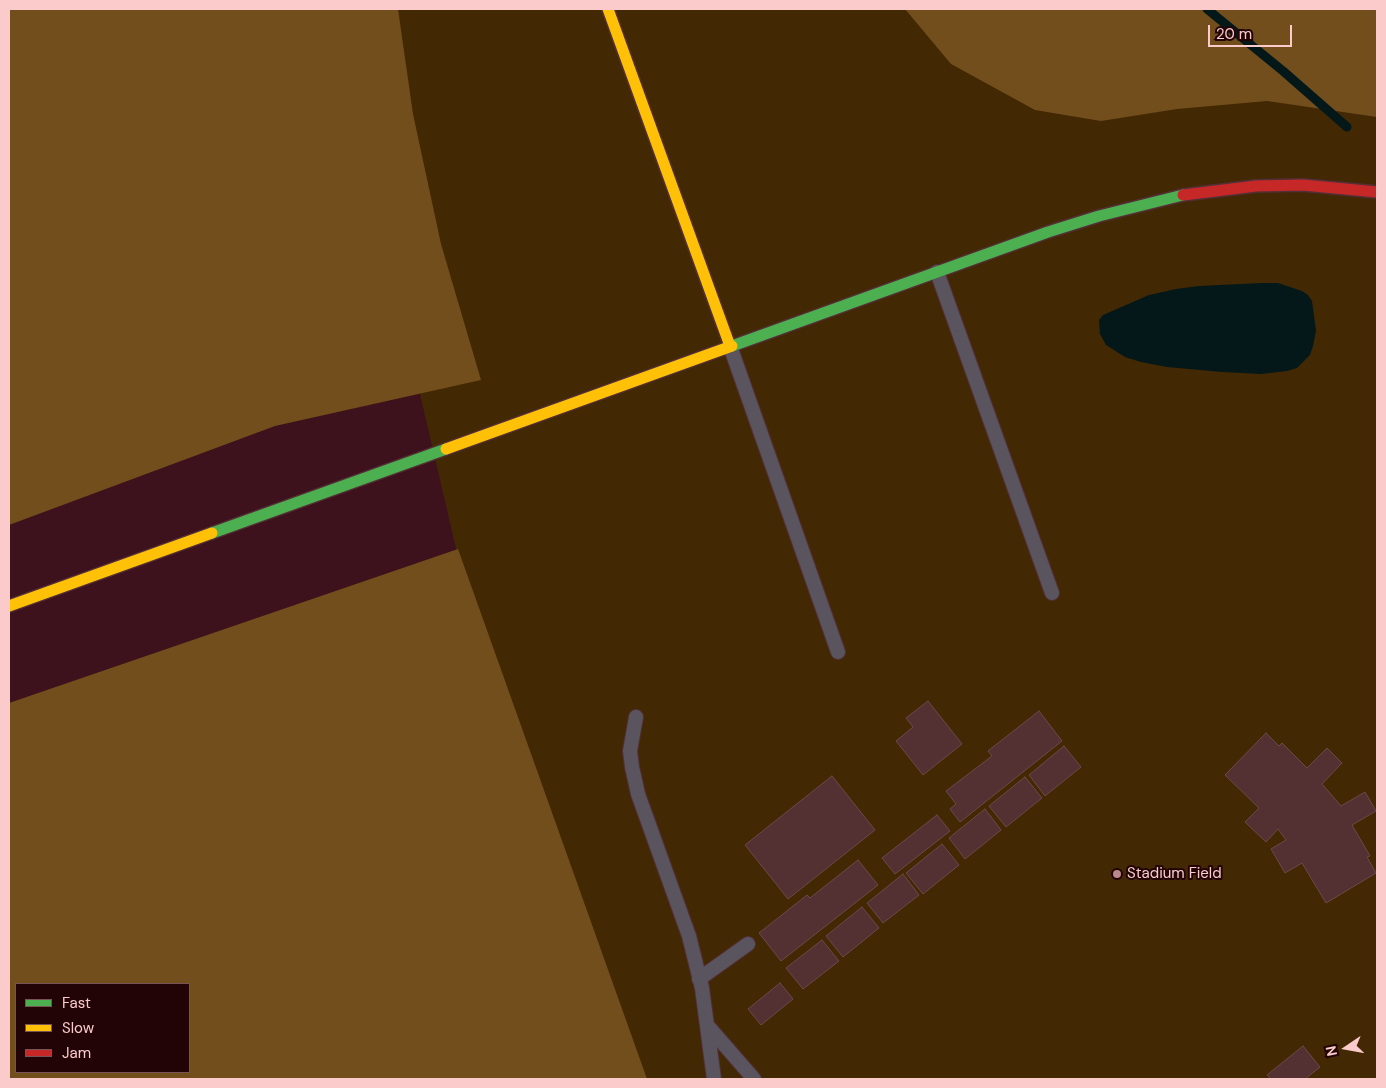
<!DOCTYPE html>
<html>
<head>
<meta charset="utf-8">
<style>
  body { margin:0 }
  #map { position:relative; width:1386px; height:1088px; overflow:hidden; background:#3d121c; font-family:"DM Sans",sans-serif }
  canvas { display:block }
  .frame { position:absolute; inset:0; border:10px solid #fbcbcc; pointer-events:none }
  .legend { position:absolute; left:15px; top:983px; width:175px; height:90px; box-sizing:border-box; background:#220407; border:1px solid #795456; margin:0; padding:6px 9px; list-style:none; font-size:15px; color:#fbcbcc }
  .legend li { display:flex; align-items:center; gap:10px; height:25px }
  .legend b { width:25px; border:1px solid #795456 }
  .north { position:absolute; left:1321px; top:1023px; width:50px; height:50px; -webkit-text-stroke:4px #220407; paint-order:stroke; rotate:258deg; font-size:14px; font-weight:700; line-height:20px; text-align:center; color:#fbcbcc }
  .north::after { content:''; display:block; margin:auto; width:18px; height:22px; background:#fbcbcc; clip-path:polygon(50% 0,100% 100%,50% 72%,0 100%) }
  .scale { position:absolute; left:1208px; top:25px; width:84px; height:22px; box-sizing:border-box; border:2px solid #fbcbcc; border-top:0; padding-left:6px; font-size:15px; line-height:18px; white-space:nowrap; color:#fbcbcc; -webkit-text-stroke:4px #220407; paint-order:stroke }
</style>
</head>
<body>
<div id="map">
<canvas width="1386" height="1088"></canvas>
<div class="frame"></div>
<ul class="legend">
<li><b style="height:6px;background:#4caf50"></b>Fast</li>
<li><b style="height:6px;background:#ffc107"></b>Slow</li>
<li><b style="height:6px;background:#c62828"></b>Jam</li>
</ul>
<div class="north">N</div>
<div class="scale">20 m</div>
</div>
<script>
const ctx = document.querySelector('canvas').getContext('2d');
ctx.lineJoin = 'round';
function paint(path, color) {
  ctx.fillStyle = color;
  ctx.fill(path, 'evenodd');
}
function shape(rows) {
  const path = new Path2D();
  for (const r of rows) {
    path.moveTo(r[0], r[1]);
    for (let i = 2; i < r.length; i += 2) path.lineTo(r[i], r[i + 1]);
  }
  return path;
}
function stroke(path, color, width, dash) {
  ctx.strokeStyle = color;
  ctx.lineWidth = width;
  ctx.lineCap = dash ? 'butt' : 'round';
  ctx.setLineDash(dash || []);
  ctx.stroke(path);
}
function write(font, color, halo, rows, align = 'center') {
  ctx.font = font + ' "DM Sans",sans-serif';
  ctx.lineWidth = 4;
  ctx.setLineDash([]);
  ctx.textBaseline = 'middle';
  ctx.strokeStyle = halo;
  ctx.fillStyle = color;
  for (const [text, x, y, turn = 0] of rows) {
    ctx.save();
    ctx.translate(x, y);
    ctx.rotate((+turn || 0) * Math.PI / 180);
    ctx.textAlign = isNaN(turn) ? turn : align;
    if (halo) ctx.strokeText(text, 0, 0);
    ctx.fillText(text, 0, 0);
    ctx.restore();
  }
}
paint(shape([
  [330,9,1377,9,1377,1079,580,1079]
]), '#432804');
paint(shape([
  [9,9,398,9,413,114,441,244,481,380,275,426,9,525],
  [905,9,1377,9,1377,117,1267,101,1177,109,1101,121,1035,110,951,64],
  [458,549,647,1079,9,1079,9,703],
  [16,984,189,984,189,1072,16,1072]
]), '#724e1c');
paint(shape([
  [1262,283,1278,283,1302,291,1308,295,1312,301,1316,331,1313,346,1310,355,1297,368,1287,371,1261,374,1222,372,1167,367,1141,362,1125,357,1106,345,1100,334,1099,320,1103,315,1149,295,1176,289,1199,286]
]), '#051819');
stroke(shape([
  [1207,9,1283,71,1347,127]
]), '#051819', 9);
const building = shape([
  [928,701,962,744,923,775,896,741,913,727,906,718,928,701],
  [1039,711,1062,741,960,822,950,809,956,804,946,791,992,756,988,751,1039,711],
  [1266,733,1279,746,1282,743,1307,768,1327,748,1342,763,1322,784,1341,806,1365,792,1376,811,1352,825,1370,856,1367,857,1376,873,1326,903,1302,863,1285,873,1271,849,1286,840,1278,829,1266,842,1245,822,1259,808,1225,775,1266,733],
  [1064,746,1081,767,1045,796,1029,775,1064,746],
  [832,776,875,830,788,899,745,845,832,776],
  [1025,777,1042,798,1006,827,989,806,1025,777],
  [985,809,1001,830,965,859,949,838,985,809],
  [937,815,950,831,895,874,882,858,937,815],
  [942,844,959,865,923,894,906,873,942,844],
  [858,860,878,885,781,961,759,933,807,895,810,898,858,860],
  [903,874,919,895,883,923,867,903,903,874],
  [862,907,879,928,843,957,826,936,862,907],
  [822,940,839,961,803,989,786,968,822,940],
  [780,983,793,999,761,1025,748,1009,780,983],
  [1303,1046,1320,1067,1305,1079,1271,1079,1267,1075,1303,1046]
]);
paint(building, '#533031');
stroke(building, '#6c4949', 1);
const lane = shape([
  [937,272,1052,593],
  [730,346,838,652],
  [636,717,630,751,632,767,638,794,689,936,702,988,714,1079],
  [699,979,748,944],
  [707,1025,754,1079]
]);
const fast = shape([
  [732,346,1048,232,1099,216,1183,195],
  [212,533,446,449]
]);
const slow = shape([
  [608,9,730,346],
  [446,449,732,346],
  [9,606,212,533]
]);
const jam = shape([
  [1183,195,1256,186,1303,185,1377,192]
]);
stroke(lane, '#542f36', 16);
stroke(fast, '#542f36', 14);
stroke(slow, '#542f36', 14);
stroke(jam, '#542f36', 14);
stroke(lane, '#59545e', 14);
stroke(fast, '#4caf50', 11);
stroke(slow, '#ffc107', 11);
stroke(jam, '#c62828', 11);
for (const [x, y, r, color] of [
  [1117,874,5,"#b88a8e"]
]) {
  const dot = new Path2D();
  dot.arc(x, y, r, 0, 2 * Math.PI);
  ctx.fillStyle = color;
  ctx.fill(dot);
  stroke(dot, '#220407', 2);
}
write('15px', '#fbcbcc', '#220407', [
  ["Stadium Field",1127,874]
], 'left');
</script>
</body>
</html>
